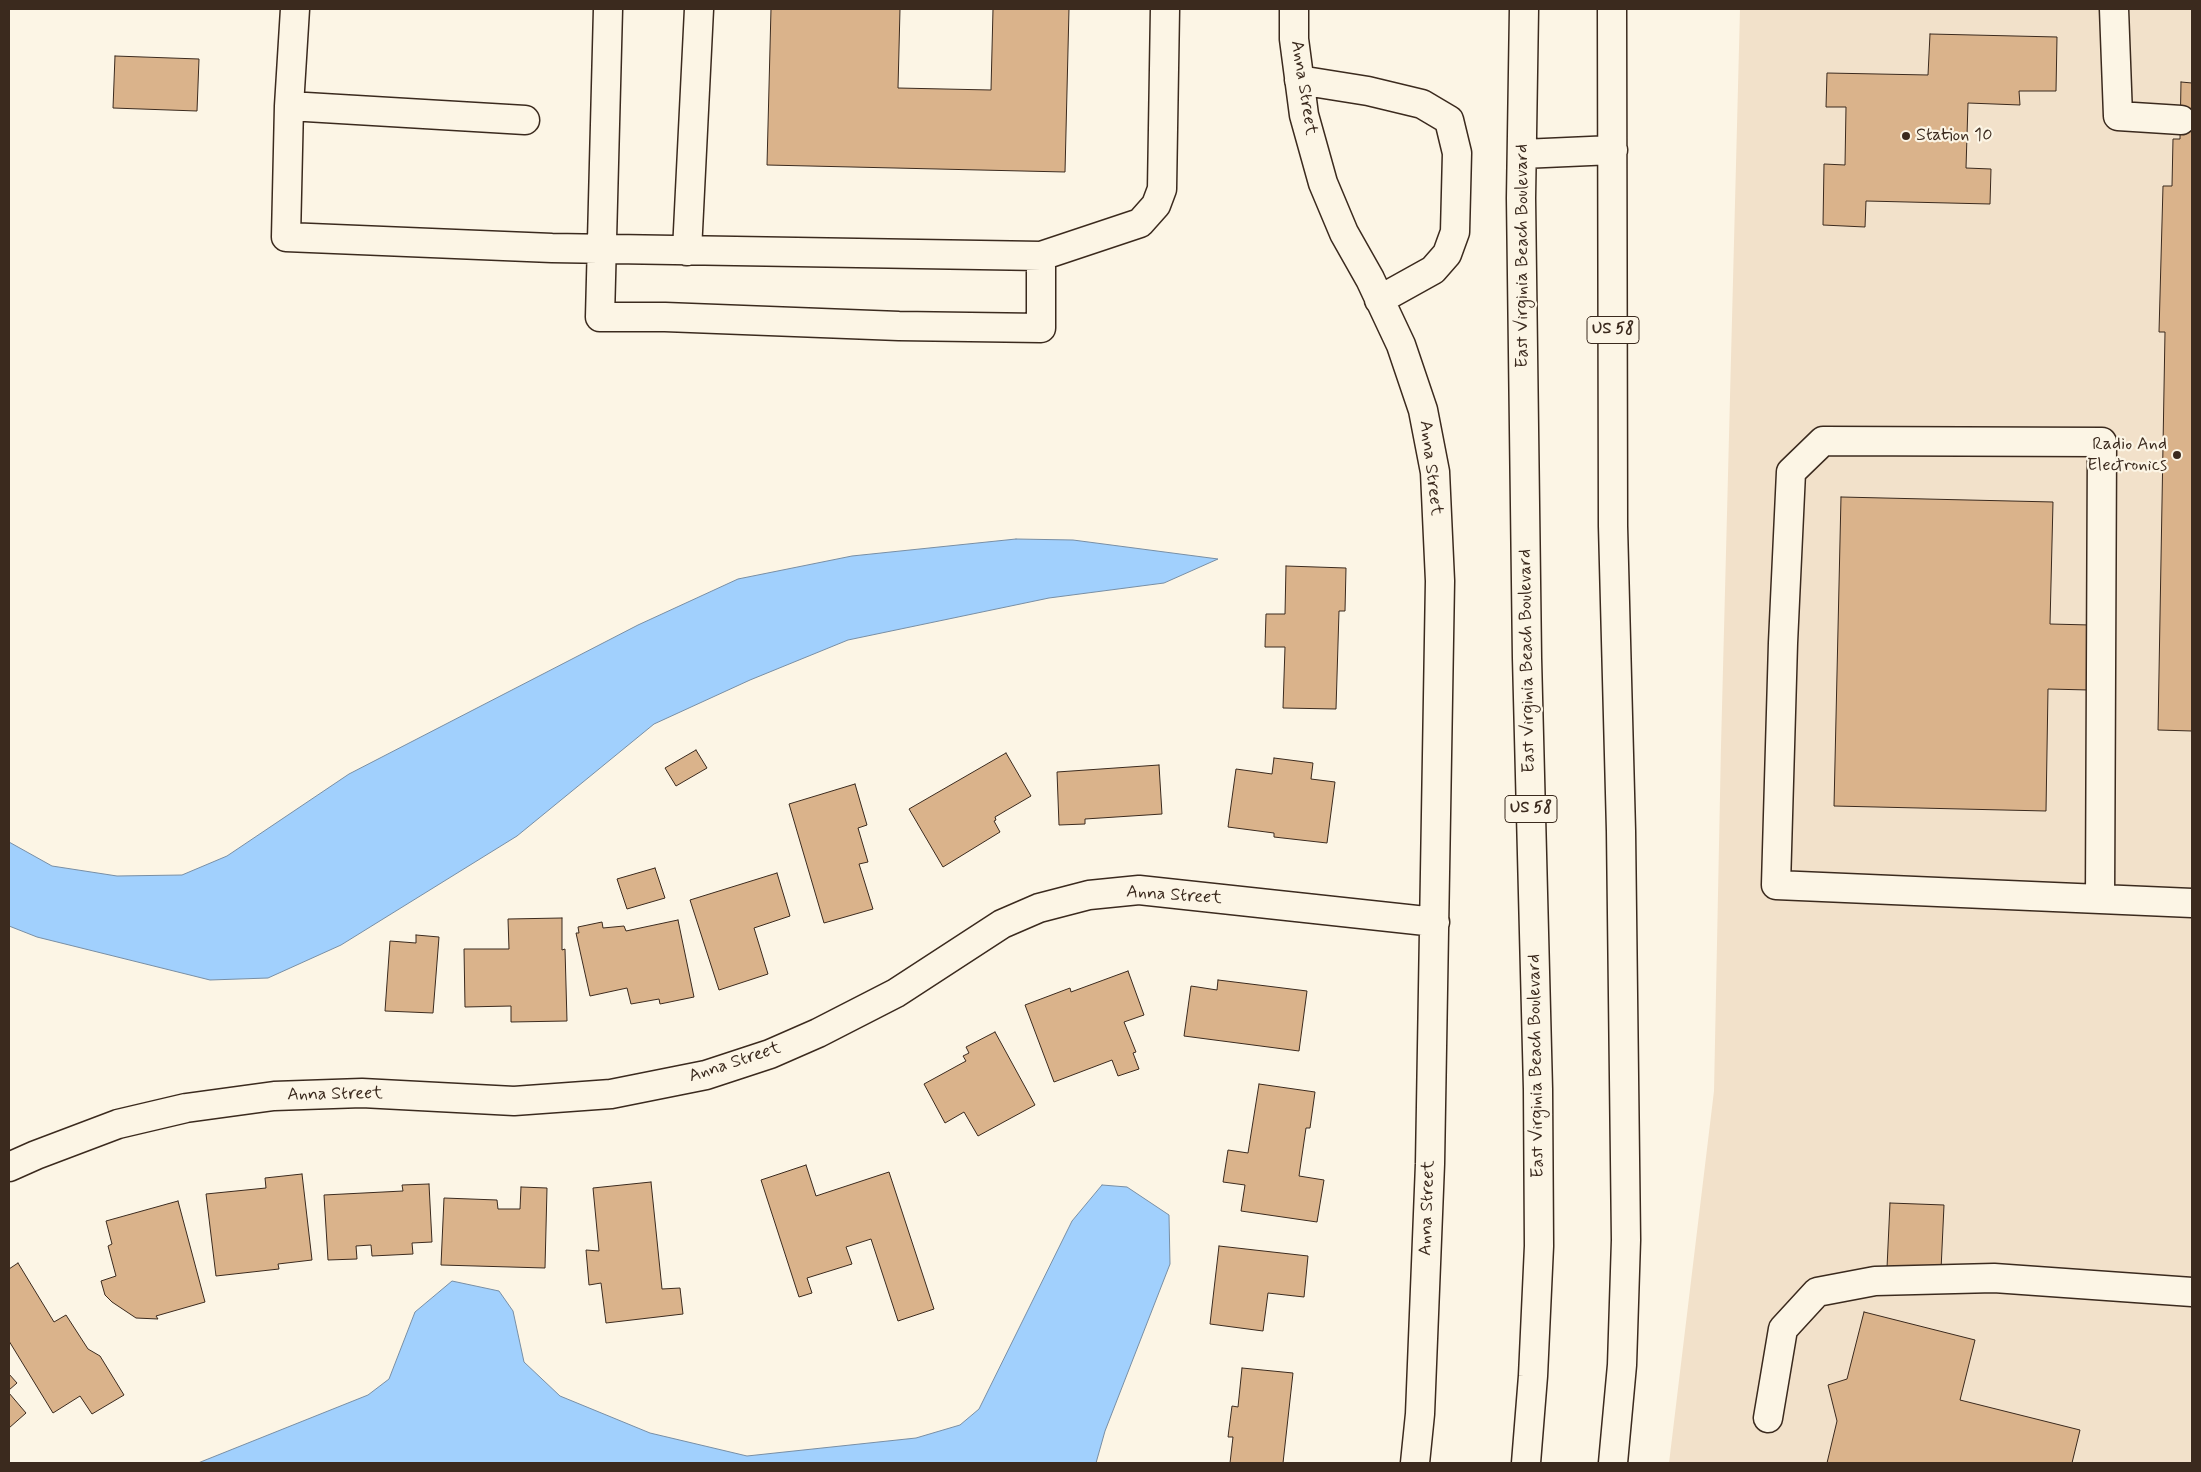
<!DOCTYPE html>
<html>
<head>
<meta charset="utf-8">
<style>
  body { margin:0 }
  #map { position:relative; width:2201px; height:1472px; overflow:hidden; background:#fcf5e5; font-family:Mynerve,sans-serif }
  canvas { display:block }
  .frame { position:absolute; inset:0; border:10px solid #3b2a1e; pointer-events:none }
</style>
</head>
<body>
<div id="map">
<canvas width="2201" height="1472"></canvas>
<div class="frame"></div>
</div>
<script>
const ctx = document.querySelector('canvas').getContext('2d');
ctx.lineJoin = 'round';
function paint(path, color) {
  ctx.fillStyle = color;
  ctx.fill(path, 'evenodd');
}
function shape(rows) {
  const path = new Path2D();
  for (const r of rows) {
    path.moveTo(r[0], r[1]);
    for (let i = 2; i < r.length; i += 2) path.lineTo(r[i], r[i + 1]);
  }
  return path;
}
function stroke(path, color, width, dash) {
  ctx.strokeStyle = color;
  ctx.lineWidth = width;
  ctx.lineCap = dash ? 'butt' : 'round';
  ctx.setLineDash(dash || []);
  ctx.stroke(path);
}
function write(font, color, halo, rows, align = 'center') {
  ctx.font = font + ' Mynerve,sans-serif';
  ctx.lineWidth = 4.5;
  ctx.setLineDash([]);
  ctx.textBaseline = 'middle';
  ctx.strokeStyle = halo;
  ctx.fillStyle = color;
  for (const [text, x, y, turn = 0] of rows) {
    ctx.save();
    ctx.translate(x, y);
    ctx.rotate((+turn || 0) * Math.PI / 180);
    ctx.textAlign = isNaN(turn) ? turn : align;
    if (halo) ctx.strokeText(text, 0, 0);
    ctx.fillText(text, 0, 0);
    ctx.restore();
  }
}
paint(shape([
  [1740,9,2192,9,2192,1463,1669,1463,1714,1091,1721,746]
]), '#f2e1ca');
const water = shape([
  [1016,539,1073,540,1218,559,1164,583,1049,598,848,640,750,680,654,724,517,836,341,945,268,978,210,980,37,937,9,926,9,842,52,866,117,876,182,875,227,856,349,774,638,625,738,579,852,556,1016,539],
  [1102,1185,1127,1187,1169,1215,1170,1264,1105,1431,1096,1463,198,1463,368,1395,389,1379,415,1312,452,1281,499,1291,513,1311,524,1362,560,1396,650,1433,747,1456,916,1438,960,1425,979,1409,1072,1221,1102,1185]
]);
paint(water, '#a1d0fd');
stroke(water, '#788ea4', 1);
const building = shape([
  [771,9,900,9,898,88,991,90,993,9,1069,9,1065,172,767,165,771,9],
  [1930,34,2057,37,2056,91,2019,91,2020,105,1968,103,1966,168,1991,169,1990,204,1866,201,1865,227,1823,225,1824,164,1845,165,1846,107,1826,107,1827,73,1928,75,1930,34],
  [115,56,199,59,197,111,113,108,115,56],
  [2181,82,2192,83,2192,731,2158,730,2165,332,2159,332,2163,186,2172,186,2173,139,2180,139,2181,82],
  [1841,497,2053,502,2050,624,2090,625,2089,690,2048,689,2046,811,1834,806,1841,497],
  [1286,566,1346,568,1345,611,1339,611,1336,709,1283,708,1285,647,1265,647,1266,614,1285,614,1286,566],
  [696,750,707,768,676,786,665,768,696,750],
  [1006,753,1031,796,995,817,996,820,994,821,1000,832,943,867,909,809,1006,753],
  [1274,758,1313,763,1311,779,1335,782,1327,843,1274,837,1274,833,1228,827,1236,769,1272,774,1274,758],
  [1159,765,1162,814,1085,819,1085,824,1059,825,1057,772,1159,765],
  [855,784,867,825,858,828,868,862,859,864,873,909,824,923,789,804,855,784],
  [655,868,665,898,627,909,617,879,655,868],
  [777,873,790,916,754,928,768,974,719,990,690,900,777,873],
  [562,918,562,950,565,949,567,1021,511,1022,511,1006,465,1007,464,949,509,949,508,919,562,918],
  [678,920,694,997,660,1004,659,999,631,1004,627,988,590,996,576,933,579,933,578,927,602,922,603,928,624,926,626,931,678,920],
  [416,935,439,937,433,1013,385,1011,390,941,416,943,416,935],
  [1128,971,1144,1015,1124,1022,1136,1052,1133,1053,1139,1069,1118,1076,1112,1060,1054,1082,1025,1005,1070,988,1071,992,1128,971],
  [1218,980,1307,991,1299,1051,1184,1036,1191,986,1217,990,1218,980],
  [995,1032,1035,1105,978,1136,964,1112,945,1123,924,1084,966,1061,963,1056,969,1053,966,1047,995,1032],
  [1259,1084,1315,1092,1310,1128,1306,1128,1299,1176,1324,1180,1317,1222,1241,1211,1245,1185,1223,1182,1228,1150,1248,1153,1259,1084],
  [806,1165,816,1196,889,1172,934,1309,898,1321,871,1239,846,1247,852,1264,807,1278,812,1293,799,1297,761,1180,806,1165],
  [302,1174,312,1260,278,1264,279,1269,216,1276,206,1194,266,1188,265,1178,302,1174],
  [651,1182,662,1289,680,1288,683,1314,606,1323,601,1283,589,1285,586,1250,599,1251,593,1188,651,1182],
  [429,1184,432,1242,412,1243,413,1254,372,1256,371,1245,356,1246,357,1259,328,1260,324,1195,403,1191,402,1185,429,1184],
  [521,1187,547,1188,545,1268,441,1265,444,1198,497,1200,498,1209,520,1209,521,1187],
  [178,1201,205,1302,156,1316,158,1319,136,1318,112,1302,105,1295,101,1281,116,1276,108,1246,112,1244,106,1221,178,1201],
  [1890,1203,1944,1205,1941,1270,1887,1268,1890,1203],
  [1219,1246,1308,1256,1304,1297,1268,1293,1263,1331,1210,1324,1219,1246],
  [18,1263,54,1322,66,1315,88,1349,100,1356,124,1395,92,1414,80,1396,53,1413,9,1341,9,1269,18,1263],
  [1864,1312,1975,1340,1960,1400,2080,1430,2072,1463,1827,1463,1837,1421,1828,1385,1847,1379,1864,1312],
  [1242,1368,1293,1373,1283,1463,1289,1463,1230,1463,1233,1437,1228,1437,1232,1406,1238,1407,1242,1368],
  [9,1374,17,1383,9,1390,9,1374],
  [9,1393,26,1413,9,1428,9,1393]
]);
paint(building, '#dab38b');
stroke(building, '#3b2a1e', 1);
const minor = shape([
  [295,9,289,106,286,237,552,248,1041,256,1140,223,1156,205,1162,189,1165,9],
  [608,9,600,317,665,317,899,326,1041,328,1041,256],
  [1294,9,1294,39,1304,115,1323,183,1344,233,1370,279,1401,345,1423,410,1435,472,1440,581,1430,1164,1420,1414,1415,1463],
  [2114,9,2118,116,2181,120],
  [1299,80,1368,91,1422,104,1449,120,1457,153,1455,232,1447,254,1433,270,1379,300],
  [289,106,525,120],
  [687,251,699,9],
  [2100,899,2102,442,1823,441,1791,472,1783,643,1776,885,2100,899,2192,903],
  [9,1167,36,1155,118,1124,186,1108,274,1096,362,1093,514,1101,611,1094,706,1075,770,1054,818,1033,896,993,1002,924,1039,908,1089,895,1139,890,1435,922],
  [1768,1418,1783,1329,1817,1292,1875,1281,1994,1278,2192,1292]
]);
const major = shape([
  [1524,9,1521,198,1527,658,1538,1089,1539,1246,1533,1376,1526,1463],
  [1612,9,1613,526,1621,831,1626,1240,1622,1365,1613,1463],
  [1522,154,1613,150]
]);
stroke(minor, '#3b2a1e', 31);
stroke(major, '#3b2a1e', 31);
stroke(minor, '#fcf5e5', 28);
stroke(major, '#fcf5e5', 28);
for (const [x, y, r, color] of [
  [1906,136,5,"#3b2a1e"],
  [2177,455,5,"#3b2a1e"]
]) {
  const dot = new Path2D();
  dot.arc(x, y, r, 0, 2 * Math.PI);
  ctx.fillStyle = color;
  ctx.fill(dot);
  stroke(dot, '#fcf5e5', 2);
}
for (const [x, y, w] of [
  [1613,330,52],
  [1531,809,52]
]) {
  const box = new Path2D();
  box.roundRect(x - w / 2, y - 13.5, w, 27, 4);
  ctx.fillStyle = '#fcf5e5';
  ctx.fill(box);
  stroke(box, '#3b2a1e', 1);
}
write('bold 16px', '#3b2a1e', null, [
  ["US 58",1613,330],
  ["US 58",1531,809]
]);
write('18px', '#3b2a1e', '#fcf5e5', [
  ["Anna Street",1303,88,81],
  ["East Virginia Beach Boulevard",1523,256,-90],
  ["Anna Street",1430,468,83],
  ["East Virginia Beach Boulevard",1528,661,-91],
  ["Anna Street",1174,896,4],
  ["Anna Street",735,1063,-18],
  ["East Virginia Beach Boulevard",1537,1066,-91],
  ["Anna Street",335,1095,-1],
  ["Anna Street",1428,1208,-88]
]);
write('18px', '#3b2a1e', '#fcf5e5', [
  ["Station 10",1916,136],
  ["Radio And",2167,445,"right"],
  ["Electronics",2167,466,"right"]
], 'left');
</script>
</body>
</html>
